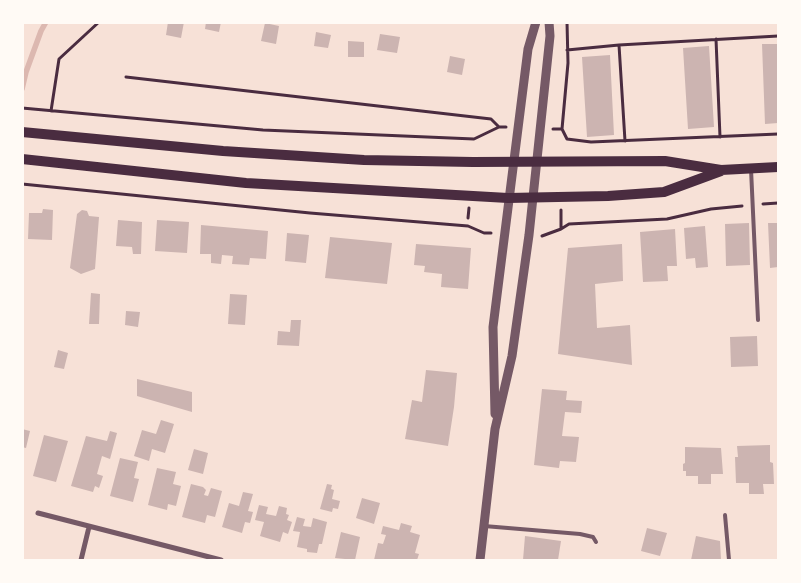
<!DOCTYPE html>
<html>
<head>
<meta charset="utf-8">
<style>
  body { margin:0 }
  #map { position:relative; width:801px; height:583px; overflow:hidden; background:#f7e1d7; font-family:Poppins,sans-serif }
  canvas { display:block }
  .frame { position:absolute; inset:0; border:24px solid #fffaf5; pointer-events:none }
</style>
</head>
<body>
<div id="map">
<canvas width="801" height="583"></canvas>
<div class="frame"></div>
</div>
<script>
const ctx = document.querySelector('canvas').getContext('2d');
ctx.lineJoin = 'round';
function shape(rows) {
  const path = new Path2D();
  for (const r of rows) {
    path.moveTo(r[0], r[1]);
    for (let i = 2; i < r.length; i += 2) path.lineTo(r[i], r[i + 1]);
  }
  return path;
}
function stroke(path, color, width, dash) {
  ctx.strokeStyle = color;
  ctx.lineWidth = width;
  ctx.lineCap = dash ? 'butt' : 'round';
  ctx.setLineDash(dash || []);
  ctx.stroke(path);
}
function paint(path, color) {
  ctx.fillStyle = color;
  ctx.fill(path, 'evenodd');
}
stroke(shape([
  [22,89,26,72,41,31,46,22]
]), '#dcb8b0', 5.5);
paint(shape([
  [168,22,184,22,181,38,166,35],
  [206,22,221,22,219,32,205,29],
  [265,23,279,26,276,44,261,41],
  [316,32,331,35,328,48,314,46],
  [380,34,400,37,397,53,377,50],
  [348,41,364,42,364,57,348,57],
  [762,44,778,44,778,123,765,124],
  [709,46,714,127,688,129,683,48],
  [610,55,614,135,587,137,582,57],
  [450,56,465,59,462,75,447,72],
  [43,209,53,210,52,240,28,239,29,213,42,213],
  [82,210,87,211,89,216,99,217,95,269,81,274,70,268,77,214],
  [118,220,142,222,141,254,133,254,132,247,116,246],
  [157,220,189,222,187,253,155,251],
  [749,223,750,265,726,266,725,224],
  [768,223,778,223,778,267,770,268],
  [201,225,268,231,266,259,250,258,249,265,232,264,233,256,222,255,221,264,211,263,211,254,200,254],
  [705,226,708,267,696,268,695,258,686,259,684,228],
  [675,229,677,266,667,266,668,281,643,282,640,232],
  [287,233,309,235,306,263,285,261],
  [330,237,392,243,387,284,325,278],
  [416,244,471,248,468,289,441,287,442,274,424,272,425,266,414,265],
  [622,244,623,281,595,284,597,328,630,325,632,365,558,354,568,248],
  [91,293,100,294,99,324,89,324],
  [230,294,247,295,245,325,228,324],
  [126,311,140,312,138,327,125,325],
  [291,320,301,320,299,346,277,345,278,331,290,332],
  [757,336,758,366,731,367,730,337],
  [58,350,68,353,64,369,54,367],
  [426,370,457,373,454,407,448,446,405,439,412,400,422,402],
  [137,379,192,392,192,412,137,396],
  [542,389,567,391,566,400,582,401,581,413,565,412,562,436,579,437,576,462,560,461,559,468,534,465],
  [161,420,174,424,165,453,152,449,149,461,134,456,142,430,156,434],
  [22,429,30,431,26,448,22,447],
  [110,431,117,433,110,459,102,456,97,474,103,476,99,488,95,486,93,492,71,486,86,436,107,441],
  [44,435,68,441,56,482,33,476],
  [770,445,770,462,773,463,774,484,763,484,764,494,749,494,749,483,736,483,735,457,738,457,737,446],
  [685,447,721,448,723,474,711,474,711,484,698,484,698,476,686,476,686,471,683,471,683,464,685,463],
  [194,449,208,453,203,474,188,470],
  [120,458,138,462,134,478,139,479,133,502,110,496],
  [157,468,176,472,173,484,181,486,176,506,168,504,167,510,148,505],
  [191,484,203,487,206,490,204,495,208,496,211,488,222,491,215,517,207,515,205,523,182,517],
  [327,484,332,485,331,489,334,490,332,499,340,501,338,509,333,508,332,512,320,509],
  [243,492,253,494,248,511,253,512,250,523,245,522,242,533,222,527,229,503,239,506],
  [362,498,380,503,374,524,356,518],
  [259,505,268,507,266,514,276,516,279,506,287,508,286,514,289,515,287,520,292,522,288,534,283,532,280,542,260,536,264,522,255,520],
  [297,517,305,519,303,526,311,527,313,518,327,522,322,544,319,544,317,553,307,552,307,549,297,547,300,532,293,531],
  [401,523,412,526,410,532,420,535,415,553,419,554,417,560,374,560,378,543,383,544,386,535,381,534,383,526,399,530],
  [647,528,667,533,660,556,641,551],
  [341,532,360,537,355,560,335,558],
  [525,536,561,541,558,560,523,560],
  [696,536,720,541,721,560,691,560]
]), '#ccb4b1');
stroke(shape([
  [716,39,720,137],
  [619,45,625,141],
  [567,50,619,45,778,36],
  [126,77,491,119,499,127],
  [22,108,263,130,474,139,499,127,506,127],
  [51,111,59,59,99,22],
  [553,129,562,129,567,139,591,142,778,134],
  [562,129,568,63,567,22],
  [22,184,310,213,468,226,484,233,491,233],
  [763,204,778,203],
  [468,218,469,208],
  [561,229,569,224,667,219,711,209,742,206],
  [542,236,561,229,561,210]
]), '#4a2c40', 3);
stroke(shape([
  [751,169,758,320],
  [725,515,729,560],
  [484,526,580,534,593,537,596,542]
]), '#755966', 4);
stroke(shape([
  [38,513,221,560],
  [81,560,89,527]
]), '#755966', 5);
stroke(shape([
  [495,414,493,327,528,49,536,22],
  [480,560,495,429,512,356,529,235,550,36,549,22]
]), '#755966', 9);
stroke(shape([
  [22,132,223,151,364,160,473,162,665,161,721,170,778,167],
  [22,159,246,183,508,198,608,196,664,192,721,171]
]), '#4a2c40', 10);
</script>
</body>
</html>
